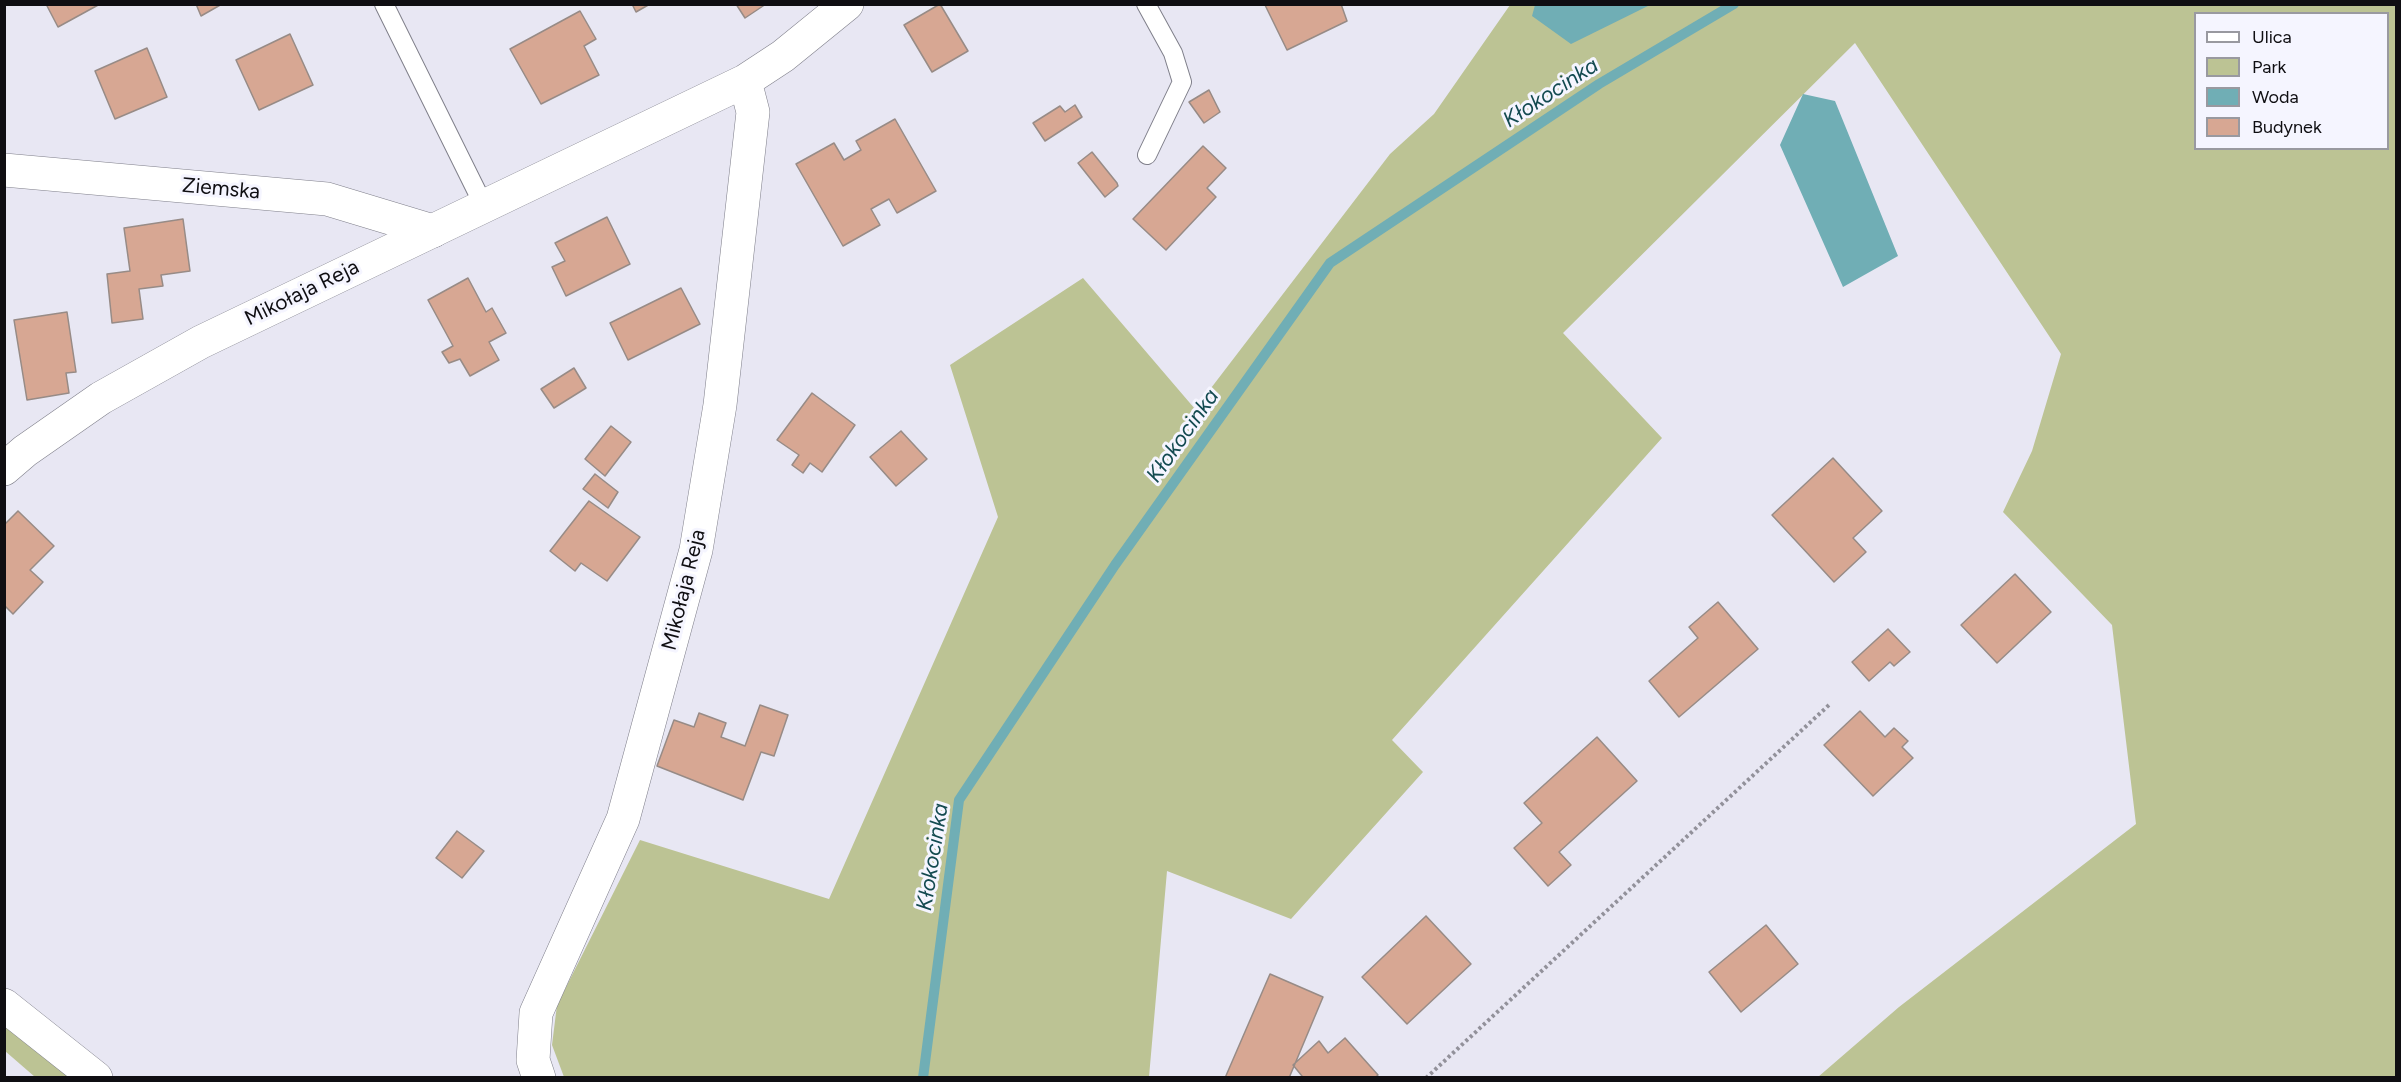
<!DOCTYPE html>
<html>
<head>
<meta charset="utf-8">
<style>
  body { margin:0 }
  #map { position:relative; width:2401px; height:1082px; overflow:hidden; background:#e8e7f3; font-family:Figtree,sans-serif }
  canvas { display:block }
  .frame { position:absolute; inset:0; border:6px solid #0f0e12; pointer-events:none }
  .legend { position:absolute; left:2194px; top:12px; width:195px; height:138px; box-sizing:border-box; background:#f5f5ff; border:2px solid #9999a0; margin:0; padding:8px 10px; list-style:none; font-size:18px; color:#0f0e12 }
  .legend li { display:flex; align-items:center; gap:12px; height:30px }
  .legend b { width:30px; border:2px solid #9999a0 }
</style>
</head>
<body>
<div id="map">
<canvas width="2401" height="1082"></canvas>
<div class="frame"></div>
<ul class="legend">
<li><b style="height:8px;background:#fff"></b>Ulica</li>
<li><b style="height:16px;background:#bcc394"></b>Park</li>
<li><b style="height:16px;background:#70aeb5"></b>Woda</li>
<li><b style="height:16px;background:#d7a793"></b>Budynek</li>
</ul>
</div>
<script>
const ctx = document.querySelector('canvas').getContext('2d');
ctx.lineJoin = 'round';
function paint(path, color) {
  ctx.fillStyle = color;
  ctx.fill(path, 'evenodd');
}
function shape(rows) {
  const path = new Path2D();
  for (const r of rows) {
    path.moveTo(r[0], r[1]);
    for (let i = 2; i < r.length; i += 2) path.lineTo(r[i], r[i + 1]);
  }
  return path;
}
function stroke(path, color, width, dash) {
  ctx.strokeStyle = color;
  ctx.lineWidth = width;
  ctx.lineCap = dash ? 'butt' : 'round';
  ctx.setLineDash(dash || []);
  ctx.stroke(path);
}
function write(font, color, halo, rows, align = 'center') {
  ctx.font = font + ' Figtree,sans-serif';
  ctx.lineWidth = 6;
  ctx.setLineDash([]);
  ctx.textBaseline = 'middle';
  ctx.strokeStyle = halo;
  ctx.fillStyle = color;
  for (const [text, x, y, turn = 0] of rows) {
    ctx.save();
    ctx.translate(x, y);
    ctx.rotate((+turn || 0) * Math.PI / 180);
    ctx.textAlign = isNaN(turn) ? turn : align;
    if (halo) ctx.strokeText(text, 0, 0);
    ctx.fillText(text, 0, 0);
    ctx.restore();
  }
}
paint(shape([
  [1510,5,2396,5,2396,1077,1818,1077,1899,1007,2136,824,2112,625,2003,512,2032,451,2061,354,1855,43,1563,333,1662,438,1392,740,1423,772,1291,919,1167,871,1149,1077,564,1077,552,1045,557,1005,640,840,829,899,998,517,950,365,1083,278,1195,409,1390,154,1434,114],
  [2196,14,2388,14,2388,148,2196,148],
  [4,1013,85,1077,35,1077,5,1051]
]), '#bcc394');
paint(shape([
  [1535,5,1535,4,1650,5,1571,44,1532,16],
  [1803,94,1835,101,1898,256,1843,287,1780,145]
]), '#70aeb5');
stroke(shape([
  [923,1078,959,800,1115,565,1330,263,1599,84,1734,4]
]), '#70aeb5', 10);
const building = shape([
  [46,4,100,4,58,27,46,4],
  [196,4,222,4,201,16,196,4],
  [632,4,650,4,636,12,632,4],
  [736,4,766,4,745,18,736,4],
  [940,4,968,51,932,72,904,25,940,4],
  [1341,4,1347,21,1287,50,1265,5,1341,4],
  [580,11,596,39,584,46,599,75,541,104,510,49,580,11],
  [290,34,313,85,259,110,236,60,290,34],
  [147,48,167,97,115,119,95,71,147,48],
  [1209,90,1220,112,1204,123,1189,102,1209,90],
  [1075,105,1082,117,1045,141,1033,123,1060,106,1065,112,1075,105],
  [895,119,936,191,897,213,889,199,871,209,880,225,843,246,796,164,834,143,844,160,861,150,856,141,895,119],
  [1203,146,1226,168,1207,188,1216,197,1166,250,1133,219,1203,146],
  [1092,152,1117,183,1118,186,1105,197,1078,163,1092,152],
  [607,217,630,264,566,296,552,267,565,261,555,243,607,217],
  [183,219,190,271,161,275,163,286,139,289,143,319,112,323,107,274,130,271,124,228,183,219],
  [468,278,486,312,492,308,506,333,489,342,499,360,470,376,460,359,449,363,442,352,453,346,428,300,468,278],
  [681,288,700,324,628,360,610,323,681,288],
  [67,312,76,372,66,373,69,393,27,400,14,320,67,312],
  [574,368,586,388,554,408,541,389,574,368],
  [812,393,855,425,822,472,810,463,803,473,792,465,799,455,777,440,812,393],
  [611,426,631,442,605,476,585,459,611,426],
  [901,431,927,459,896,486,870,457,901,431],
  [1833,458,1882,511,1853,538,1866,552,1834,582,1772,515,1833,458],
  [595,474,618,492,608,508,583,489,595,474],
  [589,501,640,537,607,581,581,563,575,571,550,551,589,501],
  [18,511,54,546,30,570,43,582,13,614,4,605,4,525,18,511],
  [2015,574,2051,612,1997,663,1961,625,2015,574],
  [1718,602,1758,649,1679,717,1649,681,1698,638,1689,627,1718,602],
  [1888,629,1910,652,1894,666,1890,662,1869,681,1852,662,1888,629],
  [760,705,788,715,774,756,761,752,743,800,657,766,674,720,694,727,699,713,726,723,721,737,745,746,760,705],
  [1860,711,1885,737,1894,728,1908,741,1902,747,1913,758,1873,796,1824,745,1860,711],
  [1597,737,1637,781,1559,852,1571,865,1548,886,1514,848,1542,823,1524,803,1597,737],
  [457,831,484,851,462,878,436,858,457,831],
  [1426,916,1471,964,1407,1024,1362,977,1426,916],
  [1766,925,1798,964,1741,1012,1709,972,1766,925],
  [1270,974,1323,997,1289,1078,1225,1078,1270,974],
  [1345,1038,1378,1075,1375,1078,1301,1078,1302,1076,1293,1065,1319,1041,1328,1053,1345,1038]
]);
paint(building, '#d7a793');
stroke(building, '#978b86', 1.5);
const service = shape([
  [384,4,484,206],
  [1146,4,1173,53,1182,82,1147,155]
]);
const minor = shape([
  [4,170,327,199,433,231]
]);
const tertiary = shape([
  [4,469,25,451,101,398,201,342,745,81,783,56,847,4],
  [4,1005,96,1078],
  [539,1078,533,1060,536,1013,623,819,696,550,720,405,753,112,745,81]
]);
stroke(service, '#7f7f8a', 20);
stroke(minor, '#7f7f8a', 34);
stroke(tertiary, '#7f7f8a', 34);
stroke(shape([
  [1426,1078,1829,705]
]), '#92919a', 4, [3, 3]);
stroke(service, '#fff', 18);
stroke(minor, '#fff', 33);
stroke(tertiary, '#fff', 33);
write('21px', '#0f0e12', '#f5f5ff', [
  ["Ziemska",221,189,5],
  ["Mikołaja Reja",302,293,-26],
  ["Mikołaja Reja",684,590,-76]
]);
write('italic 22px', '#134a50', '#f5f5ff', [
  ["Kłokocinka",1551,93,-33],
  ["Kłokocinka",1183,436,-55],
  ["Kłokocinka",933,857,-81]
]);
</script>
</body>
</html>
